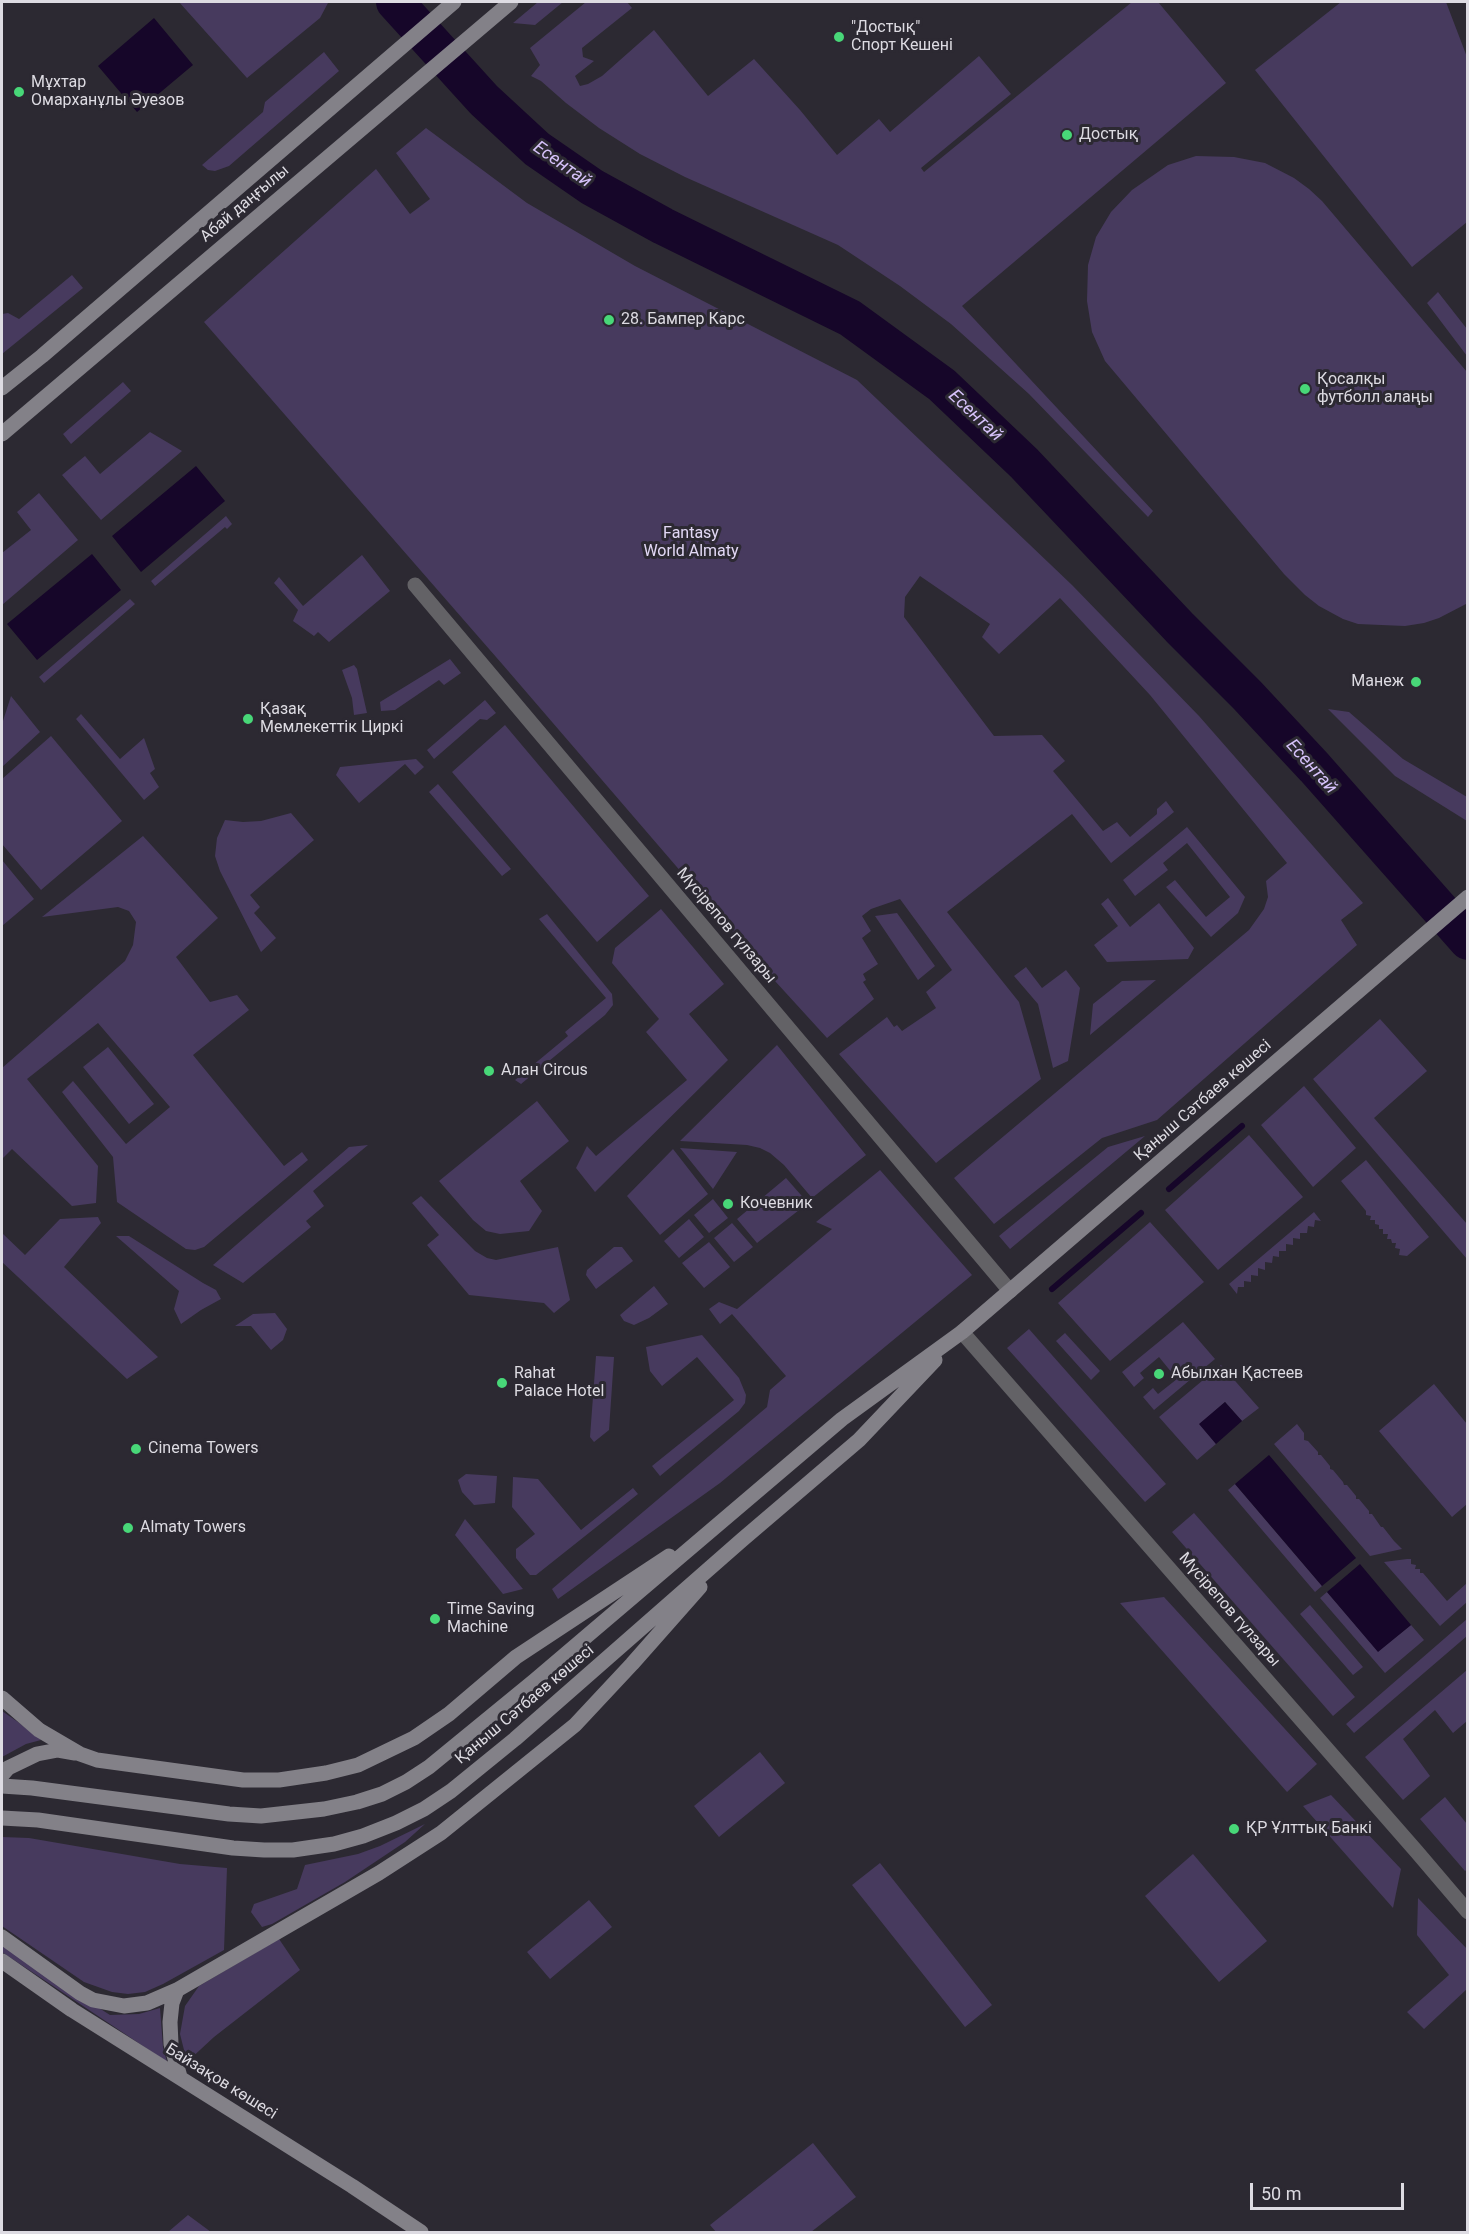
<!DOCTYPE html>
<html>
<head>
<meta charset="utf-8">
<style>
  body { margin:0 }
  #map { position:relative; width:1469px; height:2234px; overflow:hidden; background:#2c2932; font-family:Roboto,sans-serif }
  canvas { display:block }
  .frame { position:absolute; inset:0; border:3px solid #dddbe2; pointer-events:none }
  .scale { position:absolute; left:1250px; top:2183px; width:154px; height:27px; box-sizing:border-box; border:3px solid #dddbe2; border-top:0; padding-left:8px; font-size:18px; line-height:21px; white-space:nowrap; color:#dddbe2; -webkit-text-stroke:4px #2c2932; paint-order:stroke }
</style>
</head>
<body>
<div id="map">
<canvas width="1469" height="2234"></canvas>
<div class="frame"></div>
<div class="scale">50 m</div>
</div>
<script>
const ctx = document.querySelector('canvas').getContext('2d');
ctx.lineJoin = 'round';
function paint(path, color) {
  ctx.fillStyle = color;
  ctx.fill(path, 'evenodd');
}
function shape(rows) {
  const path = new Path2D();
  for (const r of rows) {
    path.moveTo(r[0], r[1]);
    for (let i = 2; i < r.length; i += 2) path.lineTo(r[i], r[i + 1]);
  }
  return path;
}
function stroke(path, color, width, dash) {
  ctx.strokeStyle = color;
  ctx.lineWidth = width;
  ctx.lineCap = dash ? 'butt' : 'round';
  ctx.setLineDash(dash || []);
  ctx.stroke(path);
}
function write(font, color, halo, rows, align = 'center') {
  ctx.font = font + ' Roboto,sans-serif';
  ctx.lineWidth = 6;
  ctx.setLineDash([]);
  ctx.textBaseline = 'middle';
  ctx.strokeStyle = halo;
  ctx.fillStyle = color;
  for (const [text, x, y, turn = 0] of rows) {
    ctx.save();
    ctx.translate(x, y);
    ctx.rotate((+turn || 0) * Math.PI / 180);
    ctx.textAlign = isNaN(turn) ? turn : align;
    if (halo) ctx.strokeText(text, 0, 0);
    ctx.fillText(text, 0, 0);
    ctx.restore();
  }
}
paint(shape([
  [179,2,328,2,328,3,320,18,247,78],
  [538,2,563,2,535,25,513,23],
  [586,2,627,2,632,8,582,48,583,57,594,61,575,76,580,86,588,84,602,76,654,30,708,96,754,59,800,110,837,155,879,119,890,132,979,56,1011,94,921,168,924,172,1132,2,1158,2,1226,83,962,306,1153,511,1148,517,1029,394,951,324,900,286,838,245,685,177,640,154,599,128,566,103,541,81,531,76,540,65,530,48],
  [1341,2,1446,2,1467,57,1467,222,1412,267,1255,70],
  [324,52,339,71,229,166,215,171,208,170,202,165,263,112,265,102],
  [426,128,527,203,635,266,857,380,1072,585,1199,716,1363,903,1341,920,1357,945,1157,1120,1102,1138,994,1224,954,1178,1249,930,1264,909,1268,897,1266,881,1287,863,1150,695,1060,598,999,654,982,637,990,624,920,576,905,597,904,617,994,736,1042,735,1065,761,1053,771,1103,831,1117,822,1130,837,1157,814,1157,809,1166,801,1174,812,1111,863,1072,814,947,912,1019,1002,1041,1079,936,1163,839,1054,887,1017,894,1027,897,1025,902,1031,936,1008,926,992,952,970,900,899,871,909,862,916,871,931,862,938,878,964,863,974,866,980,863,982,874,999,827,1038,775,981,503,665,204,322,376,169,410,214,430,199,396,153],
  [1196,156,1234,157,1265,163,1294,178,1309,189,1322,201,1467,372,1468,602,1466,604,1439,618,1424,623,1405,626,1358,624,1343,619,1319,606,1305,595,1284,574,1105,361,1092,332,1087,301,1088,265,1096,237,1111,212,1132,190,1168,165],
  [72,275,83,288,2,354,2,314,8,313,19,319],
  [1438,292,1467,329,1467,356,1427,303],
  [123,382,131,391,71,444,63,434],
  [150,432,182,451,101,520,62,475,85,456,100,474],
  [39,493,78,540,2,605,2,553,31,530,17,512],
  [226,516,232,524,227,529,225,527,155,586,151,581],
  [362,555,390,591,329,642,318,632,314,636,293,621,298,610,274,583,279,577,303,606],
  [130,599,135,604,44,683,39,677],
  [450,659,461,673,444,685,439,680,395,710,381,711,380,702],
  [354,665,357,669,367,713,354,715,352,698,342,670],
  [11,696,40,732,2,767,2,724],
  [485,700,496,713,487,720,480,719,434,759,427,750],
  [1328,709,1349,712,1403,759,1467,797,1467,821,1395,776],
  [81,714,120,759,144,738,155,769,150,773,159,787,144,800,76,719],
  [505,725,649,896,597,942,452,772],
  [51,736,122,821,41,890,2,844,2,779],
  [416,759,424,767,415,775,405,764,359,803,336,775,340,767],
  [438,784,511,869,502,876,429,792],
  [291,813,314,840,250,895,260,907,254,913,276,938,261,952,220,871,215,856,217,838,225,820,243,822,261,821],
  [1187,827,1245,897,1238,913,1211,937,1166,887,1175,880,1206,917,1230,897,1187,843,1163,863,1168,870,1135,896,1123,880],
  [143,836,218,918,176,957,210,1002,237,995,249,1010,193,1055,284,1166,302,1152,308,1160,204,1247,195,1250,186,1249,117,1202,113,1157,62,1092,73,1081,126,1144,170,1107,98,1023,27,1079,98,1166,96,1203,72,1206,12,1149,2,1159,2,1068,125,961,133,945,136,922,129,911,118,907,42,917],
  [2,860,34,899,2,926],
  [1108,898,1130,927,1159,903,1194,948,1188,959,1107,962,1094,945,1118,926,1101,904],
  [661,909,724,984,689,1014,728,1060,595,1192,576,1168,587,1146,596,1156,687,1080,646,1032,659,1019,612,963,615,948],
  [897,913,935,966,918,980,875,916],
  [547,914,612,994,613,1005,605,1015,521,1084,515,1080,568,1036,565,1032,606,998,539,919],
  [1026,967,1042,988,1066,970,1080,988,1068,1061,1053,1068,1038,1004,1014,976],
  [1156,980,1090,1035,1093,1004,1122,981],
  [1380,1019,1427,1071,1374,1118,1467,1224,1467,1259,1313,1079],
  [777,1045,866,1155,812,1198,784,1165,770,1153,760,1148,747,1145,680,1141],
  [108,1047,154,1104,129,1124,83,1067],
  [1304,1086,1356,1148,1313,1187,1261,1125],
  [537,1101,569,1141,520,1181,542,1211,529,1231,500,1234,486,1231,473,1220,439,1181],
  [1249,1135,1303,1197,1218,1270,1165,1210],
  [1145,1136,1010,1249,999,1236,1108,1147],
  [368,1145,313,1191,324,1206,306,1221,311,1227,243,1283,213,1265,349,1147],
  [680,1148,737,1152,713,1189],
  [673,1149,708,1194,660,1235,627,1196],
  [1366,1160,1429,1237,1407,1256,1399,1255,1400,1249,1395,1248,1396,1243,1392,1243,1391,1239,1387,1239,1388,1234,1383,1234,1383,1229,1379,1229,1379,1225,1375,1224,1375,1220,1370,1220,1371,1216,1366,1215,1366,1211,1341,1181],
  [880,1170,972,1275,720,1483,558,1599,552,1589,767,1407,770,1390,786,1376,732,1314,720,1324,709,1309,719,1302,737,1309,832,1229,816,1222],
  [786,1178,808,1203,757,1243,737,1219],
  [421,1196,475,1251,487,1258,496,1260,558,1247,570,1300,554,1313,544,1303,469,1295,427,1245,439,1235,412,1203],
  [713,1199,728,1218,709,1233,694,1215],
  [1314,1212,1321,1221,1315,1220,1314,1227,1308,1226,1307,1233,1300,1233,1300,1239,1293,1238,1293,1245,1286,1244,1286,1251,1279,1251,1279,1257,1273,1256,1272,1263,1265,1262,1265,1270,1258,1268,1258,1276,1251,1275,1251,1282,1244,1281,1244,1287,1238,1287,1237,1294,1229,1284],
  [98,1217,101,1223,64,1267,158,1357,127,1379,2,1262,2,1233,25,1255,60,1219],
  [689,1219,704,1237,679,1258,664,1241],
  [1150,1222,1204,1282,1110,1361,1058,1303],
  [732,1223,753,1247,734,1262,714,1238],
  [116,1236,129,1236,203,1283,216,1290,221,1299,201,1310,181,1324,174,1309,179,1291],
  [709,1242,730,1267,704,1288,682,1263],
  [614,1247,622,1247,633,1261,596,1289,586,1275,587,1270],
  [654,1286,668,1304,649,1318,634,1325,624,1321,620,1315],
  [275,1313,287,1329,283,1340,271,1350,251,1326,235,1326,253,1314],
  [1183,1322,1215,1359,1154,1410,1143,1397,1153,1388,1158,1394,1177,1379,1159,1357,1140,1373,1144,1378,1134,1387,1122,1372],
  [1029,1329,1166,1484,1145,1502,1007,1348],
  [1065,1333,1100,1371,1091,1380,1056,1341],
  [702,1335,739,1378,746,1395,745,1403,739,1411,660,1476,652,1466,734,1400,697,1357,662,1386,650,1371,646,1347],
  [596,1356,614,1357,609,1430,594,1442,590,1437],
  [1221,1365,1259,1408,1242,1421,1225,1402,1200,1424,1216,1444,1197,1460,1159,1417],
  [1434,1384,1467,1424,1467,1504,1452,1517,1379,1431],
  [1297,1424,1304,1433,1304,1440,1308,1441,1318,1452,1318,1455,1321,1455,1330,1466,1330,1469,1333,1470,1343,1482,1344,1485,1347,1485,1356,1496,1356,1499,1359,1499,1369,1511,1369,1514,1372,1514,1381,1527,1383,1527,1394,1541,1402,1549,1370,1556,1274,1444],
  [466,1474,497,1476,495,1503,474,1505,462,1492,458,1480],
  [513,1477,538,1479,581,1530,633,1488,638,1494,536,1575,530,1575,516,1558,516,1549,535,1534,512,1507],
  [1235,1484,1322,1586,1315,1592,1228,1490],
  [1194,1513,1355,1697,1333,1716,1172,1532],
  [465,1519,523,1589,503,1594,455,1535],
  [1407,1559,1411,1559,1411,1564,1416,1565,1415,1569,1420,1569,1420,1573,1423,1573,1447,1601,1467,1583,1467,1602,1440,1626,1384,1562],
  [1327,1592,1378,1651,1411,1625,1424,1640,1385,1673,1320,1598],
  [1164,1597,1317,1764,1287,1792,1120,1603],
  [1310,1605,1363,1667,1353,1675,1300,1614],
  [1467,1619,1467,1636,1354,1733,1346,1724],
  [1467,1670,1467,1721,1453,1733,1435,1710,1403,1739,1430,1776,1403,1800,1365,1757],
  [2,1711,18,1722,41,1740,26,1744,2,1757],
  [760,1752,785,1783,719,1837,694,1806],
  [1331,1795,1401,1869,1393,1908,1303,1806],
  [1445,1797,1467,1824,1468,1869,1465,1871,1420,1819],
  [425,1824,405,1842,345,1882,272,1924,262,1927,251,1912,254,1904,297,1889,305,1865,358,1854,380,1846],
  [2,1837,29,1838,180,1864,227,1868,224,1950,163,1984,145,1992,128,1994,112,1992,84,1982,2,1926],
  [1193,1854,1267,1941,1219,1982,1145,1896],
  [880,1863,992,2005,965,2027,852,1885],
  [1418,1898,1468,1950,1467,1989,1424,2029,1407,2012,1449,1975,1417,1935],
  [589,1900,612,1927,550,1979,527,1952],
  [279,1939,300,1970,214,2037,187,2062,180,2034,185,2006,199,1986],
  [2,1946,110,2015,139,2014,160,2008,163,2047,167,2062,2,1952],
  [813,2143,856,2197,811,2232,716,2232,710,2225],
  [188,2215,211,2232,168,2232]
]), '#473a5e');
paint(shape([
  [154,18,193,65,137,112,98,66],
  [196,466,225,501,141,572,112,536],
  [92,554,121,590,37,660,7,624],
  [1225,1402,1242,1421,1216,1444,1199,1424],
  [1269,1455,1356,1558,1322,1586,1235,1484],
  [1360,1564,1411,1625,1378,1652,1327,1592]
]), '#160629');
stroke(shape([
  [1169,1189,1242,1126],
  [1052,1289,1141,1213]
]), '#160629', 6);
stroke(shape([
  [395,2,484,100,537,149,592,187,663,226,850,318,942,385,1024,463,1180,628,1247,695,1315,768,1468,941]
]), '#160629', 38);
stroke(shape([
  [415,585,1010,1291],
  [962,1332,1417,1852,1468,1912]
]), '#636266', 15);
stroke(shape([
  [2,388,42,356,454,2],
  [2,434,511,2],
  [2,1698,39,1730,80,1754,97,1760,243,1780,279,1780,326,1773,358,1765,414,1738,449,1714,516,1657,669,1556],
  [2,1775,8,1768,37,1754,58,1750,75,1753],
  [2,1786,32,1788,229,1814,261,1816,324,1809,357,1802,382,1794,406,1782,429,1767,534,1681,842,1419,962,1332,1468,897],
  [2,1818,38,1820,233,1848,264,1850,293,1850,334,1844,363,1836,396,1823,424,1809,451,1791,515,1739,743,1539,859,1440,935,1360],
  [2,1937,80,1993,93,2000,124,2006,147,2003,177,1990,379,1873,441,1833,575,1725,632,1664,700,1587],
  [2,1961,72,2010,352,2186,421,2232],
  [177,1990,172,2003,170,2022,171,2044,180,2077]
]), '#838188', 15);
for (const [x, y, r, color] of [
  [839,37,6,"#48d778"],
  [19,92,6,"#48d778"],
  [1067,135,6,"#48d778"],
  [609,320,6,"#48d778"],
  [1305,389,6,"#48d778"],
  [1416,682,6,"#48d778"],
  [248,719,6,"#48d778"],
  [489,1071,6,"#48d778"],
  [728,1204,6,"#48d778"],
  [1159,1374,6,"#48d778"],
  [502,1383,6,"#48d778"],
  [136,1449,6,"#48d778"],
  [128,1528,6,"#48d778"],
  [435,1619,6,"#48d778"],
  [1234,1829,6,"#48d778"]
]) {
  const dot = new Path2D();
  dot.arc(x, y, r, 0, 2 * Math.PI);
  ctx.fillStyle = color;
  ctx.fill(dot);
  stroke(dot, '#2c2932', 2);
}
write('16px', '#dddbe2', '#2c2932', [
  ["\"Достық\"",851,28],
  ["Спорт Кешені",851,46],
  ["Мұхтар",31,83],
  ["Омарханұлы Әуезов",31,101],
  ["Достық",1079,135],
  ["28. Бампер Карс",621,320],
  ["Қосалқы",1317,380],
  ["футболл алаңы",1317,398],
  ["Манеж",1404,682,"right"],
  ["Қазақ",260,710],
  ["Мемлекеттік Циркі",260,728],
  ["Алан Circus",501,1071],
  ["Кочевник",740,1204],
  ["Rahat",514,1374],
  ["Palace Hotel",514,1392],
  ["Абылхан Қастеев",1171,1374],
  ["Cinema Towers",148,1449],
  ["Almaty Towers",140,1528],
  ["Time Saving",447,1610],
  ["Machine",447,1628],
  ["ҚР Ұлттық Банкі",1246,1829]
], 'left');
write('16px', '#dddbe2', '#2c2932', [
  ["Абай даңғылы",245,204,-40],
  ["Мүсірепов гүлзары",726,926,50],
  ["Қаныш Сәтбаев көшесі",1203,1101,-41],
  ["Мүсірепов гүлзары",1229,1610,49],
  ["Қаныш Сәтбаев көшесі",525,1705,-40],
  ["Байзақов көшесі",221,2082,32]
]);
write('16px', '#e2d8f5', '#2c2932', [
  ["Fantasy",691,534],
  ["World Almaty",691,552]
]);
write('italic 18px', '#d6c2fa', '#2c2932', [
  ["Есентай",562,165,35],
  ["Есентай",975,416,43],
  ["Есентай",1311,767,48]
]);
</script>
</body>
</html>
